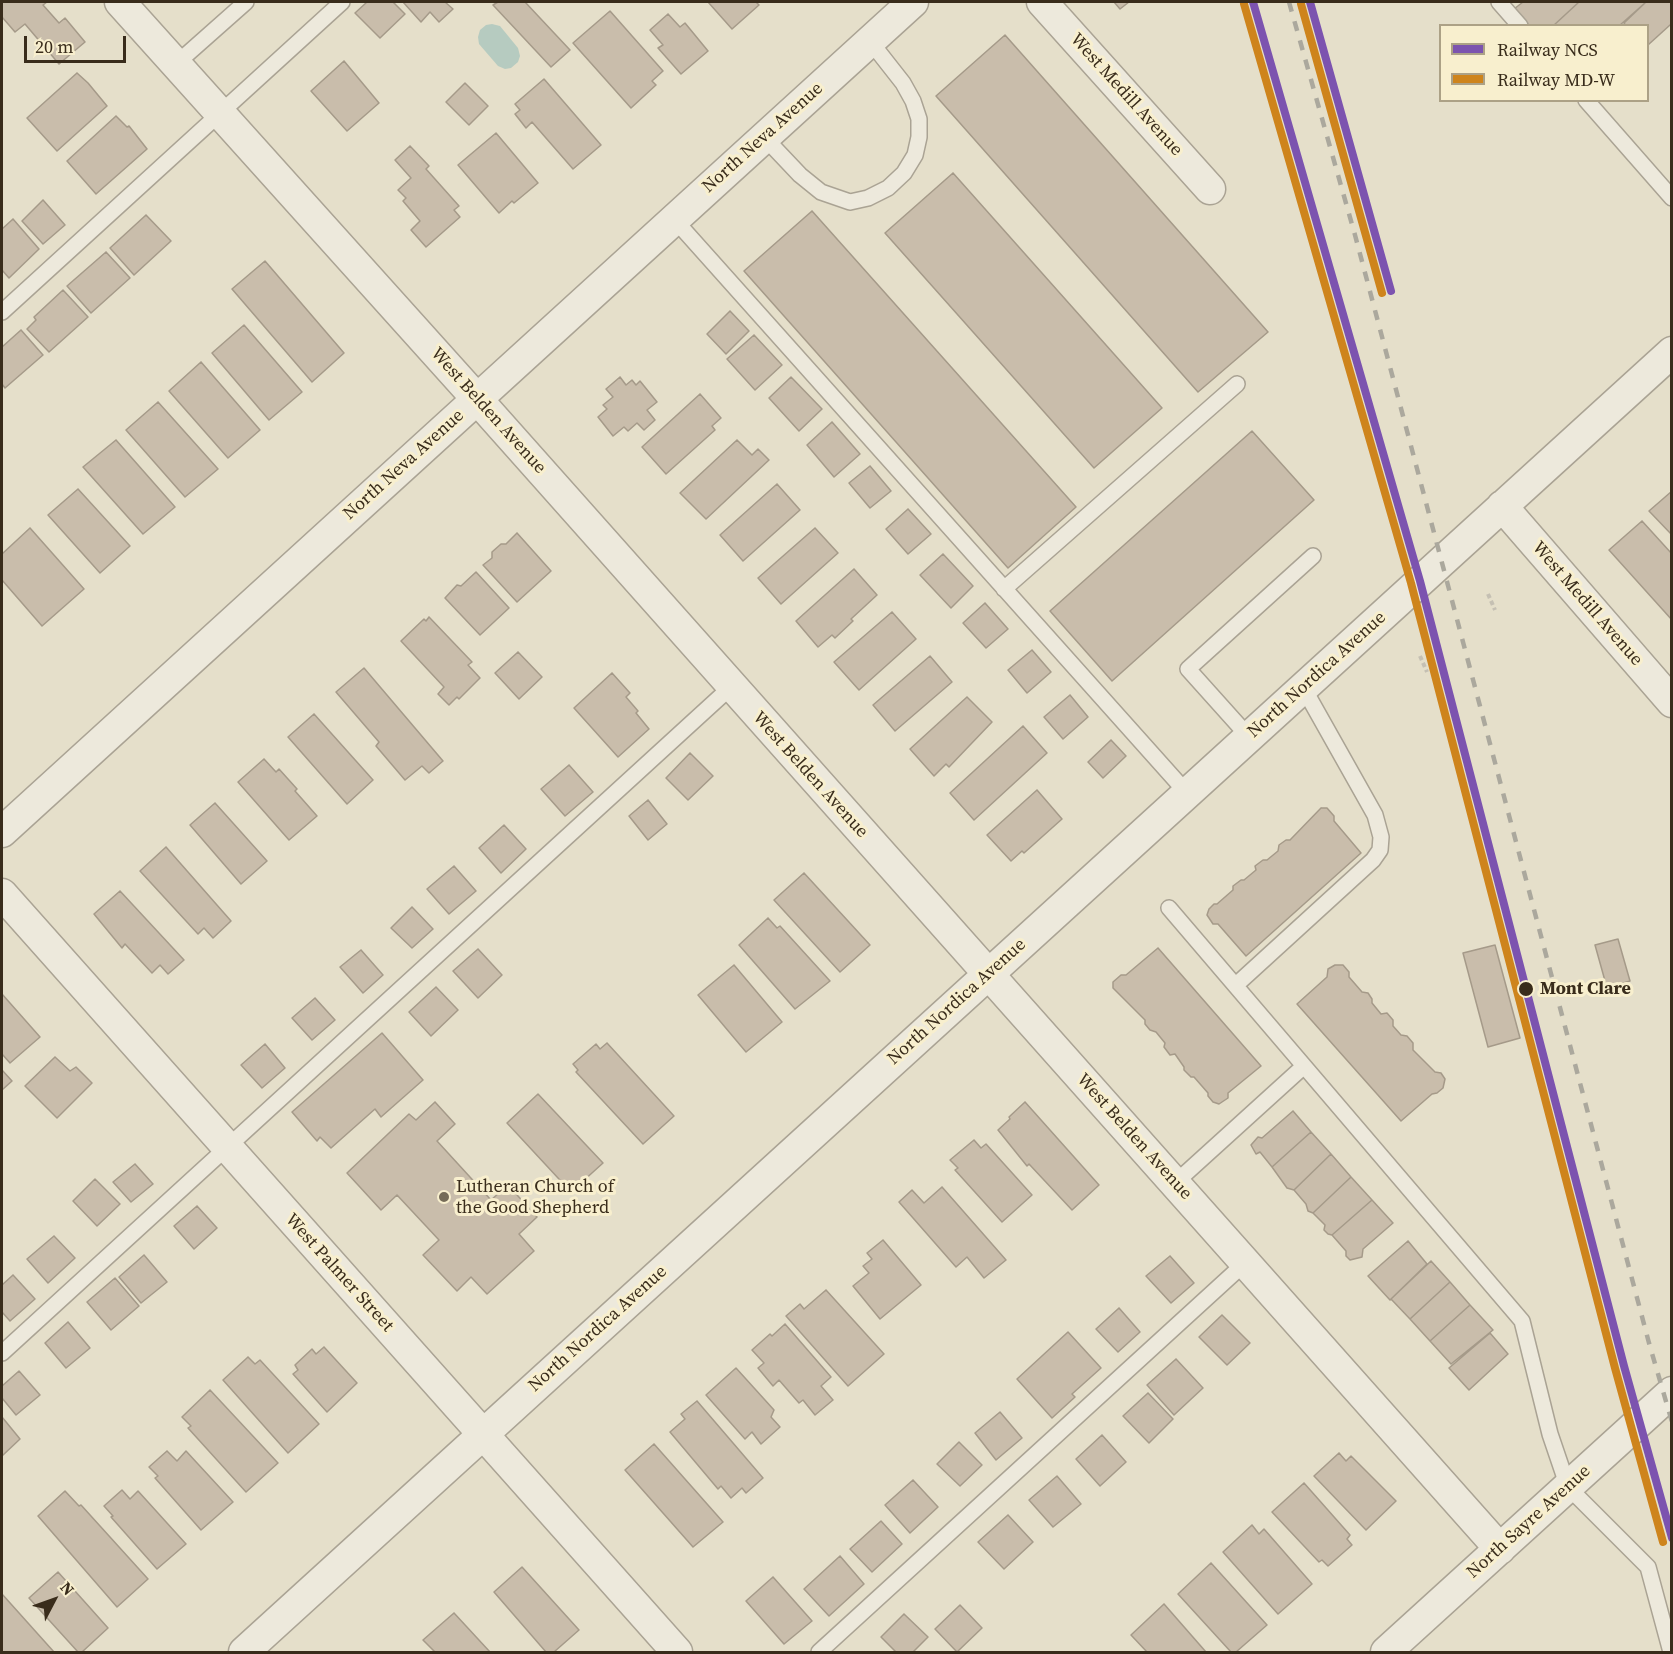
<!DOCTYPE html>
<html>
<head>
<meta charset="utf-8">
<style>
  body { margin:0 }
  #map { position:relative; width:1673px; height:1654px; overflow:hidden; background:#e5dfca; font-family:"Source Serif 4",serif }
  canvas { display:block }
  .frame { position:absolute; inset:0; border:3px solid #392c1b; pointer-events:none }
  .legend { position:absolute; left:1439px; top:24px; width:210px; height:78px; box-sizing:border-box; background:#f8efce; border:2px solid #aca186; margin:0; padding:8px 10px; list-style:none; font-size:18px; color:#392c1b }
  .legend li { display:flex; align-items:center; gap:12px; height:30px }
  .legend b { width:30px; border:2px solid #aca186 }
  .north { position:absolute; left:24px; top:1570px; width:60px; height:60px; -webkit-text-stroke:4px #f8efce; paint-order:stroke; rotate:49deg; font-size:16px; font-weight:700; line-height:24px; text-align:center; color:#392c1b }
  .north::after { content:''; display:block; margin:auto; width:21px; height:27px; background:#392c1b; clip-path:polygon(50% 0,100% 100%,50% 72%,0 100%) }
  .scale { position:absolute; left:24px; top:36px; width:102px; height:27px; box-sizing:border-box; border:3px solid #392c1b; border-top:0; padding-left:8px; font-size:18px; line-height:21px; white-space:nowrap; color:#392c1b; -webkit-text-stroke:4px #f8efce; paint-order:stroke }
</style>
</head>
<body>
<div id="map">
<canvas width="1673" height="1654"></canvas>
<div class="frame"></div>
<ul class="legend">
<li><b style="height:8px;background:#7c53af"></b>Railway NCS</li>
<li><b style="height:8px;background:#ce841c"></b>Railway MD-W</li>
</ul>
<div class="north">N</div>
<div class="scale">20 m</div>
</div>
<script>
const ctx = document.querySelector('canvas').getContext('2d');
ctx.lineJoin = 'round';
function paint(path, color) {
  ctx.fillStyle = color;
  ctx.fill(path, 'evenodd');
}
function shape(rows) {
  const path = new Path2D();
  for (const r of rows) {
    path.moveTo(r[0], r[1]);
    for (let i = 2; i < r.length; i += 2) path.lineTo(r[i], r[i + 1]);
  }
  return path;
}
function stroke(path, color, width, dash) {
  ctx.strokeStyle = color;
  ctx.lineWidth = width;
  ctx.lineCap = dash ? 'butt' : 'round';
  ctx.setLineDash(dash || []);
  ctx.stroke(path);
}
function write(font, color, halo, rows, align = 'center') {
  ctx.font = font + ' "Source Serif 4",serif';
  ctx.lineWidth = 6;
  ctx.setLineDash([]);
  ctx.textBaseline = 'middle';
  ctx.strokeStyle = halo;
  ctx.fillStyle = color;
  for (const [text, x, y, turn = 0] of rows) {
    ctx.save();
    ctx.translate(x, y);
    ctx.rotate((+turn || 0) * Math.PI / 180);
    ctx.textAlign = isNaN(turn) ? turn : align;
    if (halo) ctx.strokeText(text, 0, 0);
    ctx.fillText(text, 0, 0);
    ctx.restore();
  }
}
paint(shape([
  [492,24,500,26,518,48,520,56,518,62,511,68,505,69,498,66,479,44,478,37,480,30,486,25]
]), '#b6cbc0');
const building = shape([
  [2,2,47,2,43,5,59,23,65,18,85,42,59,64,25,24,15,32,2,17,2,2],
  [367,2,393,2,405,14,380,38,355,13,367,2],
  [403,2,445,2,453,9,439,22,430,12,421,22,403,2],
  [498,2,525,2,570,50,551,67,493,5,498,2],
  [708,2,756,2,759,5,732,29,708,2],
  [1114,2,1129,2,1120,9,1114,2],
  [1523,2,1579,2,1553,26,1529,26,1514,9,1523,2],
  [1579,2,1646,2,1619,26,1553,26,1579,2],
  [1646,2,1672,2,1672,26,1670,25,1648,45,1648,26,1626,26,1624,23,1646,2],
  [610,11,663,71,652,81,656,85,631,108,573,43,610,11],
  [668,14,680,27,685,23,708,51,681,74,658,48,663,45,650,30,668,14],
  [1005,35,1268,332,1198,392,936,96,1005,35],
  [344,61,379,103,347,131,311,91,344,61],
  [77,73,88,83,107,106,57,151,27,118,77,73],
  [544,79,601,145,573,169,532,122,526,128,515,114,520,110,515,104,544,79],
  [465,83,488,106,469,125,446,102,465,83],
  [116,116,127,127,129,126,147,149,96,194,67,161,116,116],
  [496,133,538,183,514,203,512,201,499,213,458,165,496,133],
  [410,146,429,166,426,169,459,206,454,210,460,217,426,247,411,230,420,221,403,201,406,198,398,190,411,178,395,160,410,146],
  [953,173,1162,408,1094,468,885,233,953,173],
  [43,200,65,225,43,244,22,221,43,200],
  [812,211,1076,507,1008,568,744,271,812,211],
  [146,215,171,241,134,275,110,248,146,215],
  [13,219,39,249,9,278,2,270,2,229,13,219],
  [106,252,130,278,91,313,67,286,106,252],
  [265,261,344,353,312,382,232,289,265,261],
  [63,290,88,317,49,352,27,329,36,320,34,317,63,290],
  [730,311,749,331,726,354,707,334,730,311],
  [244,325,302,392,269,420,212,353,244,325],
  [21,330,43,355,5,388,2,384,2,347,21,330],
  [754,335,782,365,755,390,727,359,754,335],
  [201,362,260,430,228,458,169,391,201,362],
  [620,377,626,385,632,380,636,385,640,381,657,402,647,410,655,420,644,430,637,423,628,431,624,427,613,436,598,417,607,409,603,405,613,397,606,389,620,377],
  [791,377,822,409,799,431,769,398,791,377],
  [700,394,721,418,712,426,715,430,666,474,642,447,700,394],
  [158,402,218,469,185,497,126,430,158,402],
  [832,422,860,454,834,477,807,445,832,422],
  [1252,431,1314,500,1112,681,1050,611,1252,431],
  [116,440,175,507,143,534,83,467,116,440],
  [737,440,752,455,758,449,769,460,706,519,680,493,737,440],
  [870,466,891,491,870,508,849,483,870,466],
  [777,484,800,510,743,561,720,535,777,484],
  [78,489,130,546,100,573,48,515,78,489],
  [1672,491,1672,535,1649,511,1672,491],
  [908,509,931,534,908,554,886,529,908,509],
  [1642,521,1672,554,1672,620,1609,550,1642,521],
  [30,528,84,589,42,626,2,580,2,554,30,528],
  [815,528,838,553,781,604,758,578,815,528],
  [517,533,551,571,517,602,483,565,492,558,492,552,501,544,506,544,517,533],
  [943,554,973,586,951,608,920,575,943,554],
  [854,569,877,595,851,619,853,621,835,638,832,635,818,647,796,621,854,569],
  [476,572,509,608,480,635,445,598,457,585,461,586,476,572],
  [985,603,1008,629,986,648,963,623,985,603],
  [892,612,916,639,859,690,834,662,892,612],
  [429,617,472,662,468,665,480,678,459,699,457,697,449,705,438,694,444,687,401,641,424,619,426,621,429,617],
  [1032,650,1051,672,1027,693,1008,670,1032,650],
  [518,652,542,677,519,699,495,673,518,652],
  [930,656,952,682,895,731,873,705,930,656],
  [364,668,443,761,429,773,422,766,405,780,376,746,379,742,336,692,364,668],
  [612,673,630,693,626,697,638,711,636,713,649,729,618,757,574,708,612,673],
  [1070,695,1088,717,1063,739,1044,717,1070,695],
  [967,697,992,722,949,767,946,764,934,776,910,749,967,697],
  [314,714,373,780,347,804,288,737,314,714],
  [1023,726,1047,753,974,820,950,793,1023,726],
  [1111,740,1126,756,1103,778,1088,762,1111,740],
  [690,753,713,776,688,800,666,778,690,753],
  [264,759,276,772,279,769,297,789,295,791,317,816,289,840,238,782,264,759],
  [569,765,593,792,565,816,541,789,569,765],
  [1037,790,1062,819,1024,853,1022,851,1011,861,987,835,1037,790],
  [648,800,667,824,648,840,629,816,648,800],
  [215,803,267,861,241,884,190,825,215,803],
  [1321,808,1327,808,1334,816,1334,821,1361,853,1246,956,1218,924,1213,924,1207,915,1209,909,1214,904,1217,904,1233,890,1233,886,1241,880,1244,880,1256,870,1255,866,1263,860,1267,860,1278,851,1279,845,1286,840,1290,840,1321,808],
  [504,825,526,849,501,873,479,848,504,825],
  [166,847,231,921,213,938,204,928,198,934,140,871,166,847],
  [454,866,476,891,449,914,427,889,454,866],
  [804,873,870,945,840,972,774,900,804,873],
  [120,891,184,960,168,974,160,965,152,973,125,944,122,948,94,914,120,891],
  [412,907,433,929,412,948,391,928,412,907],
  [768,918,777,928,780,926,830,981,795,1009,739,945,768,918],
  [1618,939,1630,981,1607,988,1595,945,1618,939],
  [1495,945,1520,1038,1488,1047,1463,953,1495,945],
  [1158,948,1261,1066,1228,1093,1228,1098,1219,1104,1213,1102,1208,1096,1208,1093,1194,1077,1191,1077,1184,1070,1184,1067,1175,1054,1170,1055,1164,1047,1165,1043,1156,1032,1150,1030,1145,1024,1145,1020,1113,988,1113,982,1121,975,1126,975,1158,948],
  [478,949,502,975,478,998,453,971,478,949],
  [361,950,383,975,363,993,340,967,361,950],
  [734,965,782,1022,746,1052,698,995,734,965],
  [1335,965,1343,965,1349,972,1349,977,1362,992,1368,993,1372,999,1372,1003,1381,1014,1387,1013,1393,1020,1393,1026,1401,1035,1407,1036,1413,1043,1413,1050,1435,1072,1441,1073,1445,1079,1443,1088,1437,1093,1432,1094,1401,1121,1297,1004,1327,977,1328,969,1335,965],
  [436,987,458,1010,431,1036,409,1012,436,987],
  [2,994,40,1037,10,1063,2,1054,2,994],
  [315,998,335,1020,312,1040,292,1018,315,998],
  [382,1033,423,1080,381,1117,375,1109,331,1148,320,1137,317,1141,292,1112,382,1033],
  [607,1043,674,1116,643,1144,576,1072,578,1070,573,1064,596,1044,600,1049,607,1043],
  [265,1044,285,1068,262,1088,241,1065,265,1044],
  [55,1057,70,1071,76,1067,92,1083,57,1118,25,1086,55,1057],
  [2,1070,12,1081,2,1090,2,1070],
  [538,1094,603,1163,571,1192,507,1123,538,1094],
  [435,1102,455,1124,437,1141,491,1200,508,1185,537,1217,519,1234,534,1251,487,1294,471,1277,457,1291,423,1255,439,1240,397,1195,381,1210,347,1173,409,1114,416,1120,435,1102],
  [1025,1102,1099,1185,1072,1210,1029,1164,1027,1166,998,1130,1010,1119,1009,1117,1025,1102],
  [1293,1111,1311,1132,1272,1167,1260,1152,1256,1154,1251,1145,1258,1137,1262,1138,1293,1111],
  [1311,1132,1331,1154,1294,1190,1287,1188,1272,1167,1311,1132],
  [974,1140,981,1148,986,1144,1032,1195,1002,1222,955,1170,958,1168,950,1160,974,1140],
  [1331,1154,1351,1177,1313,1213,1308,1211,1306,1204,1294,1190,1331,1154],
  [135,1164,153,1184,131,1202,113,1182,135,1164],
  [1351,1177,1372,1200,1332,1235,1328,1234,1324,1230,1325,1225,1313,1213,1351,1177],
  [95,1179,120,1204,97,1226,73,1201,95,1179],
  [942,1187,1006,1260,984,1278,967,1257,956,1267,899,1202,912,1190,924,1203,942,1187],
  [1372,1200,1393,1223,1363,1249,1362,1257,1350,1260,1346,1256,1346,1251,1332,1235,1372,1200],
  [197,1206,217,1228,194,1249,174,1226,197,1206],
  [54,1236,75,1258,48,1283,27,1259,54,1236],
  [883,1240,921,1285,880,1319,853,1286,869,1273,863,1266,872,1259,867,1253,883,1240],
  [1408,1241,1427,1264,1390,1300,1368,1276,1408,1241],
  [144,1255,167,1282,141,1303,119,1277,144,1255],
  [1170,1256,1194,1283,1171,1303,1146,1276,1170,1256],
  [1431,1261,1450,1282,1410,1319,1391,1299,1431,1261],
  [13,1275,35,1299,10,1321,2,1312,2,1285,13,1275],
  [115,1278,139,1306,111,1330,87,1302,115,1278],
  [1450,1282,1470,1305,1430,1341,1410,1319,1450,1282],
  [826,1290,884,1354,848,1386,786,1316,800,1304,804,1309,826,1290],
  [1470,1305,1493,1330,1451,1364,1430,1341,1470,1305],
  [1119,1308,1140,1332,1118,1352,1096,1329,1119,1308],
  [1222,1315,1250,1343,1227,1365,1199,1337,1222,1315],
  [68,1322,90,1348,66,1368,45,1343,68,1322],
  [785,1324,831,1377,821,1386,833,1400,815,1415,803,1400,799,1403,779,1380,773,1386,758,1368,764,1363,752,1350,770,1334,772,1336,785,1324],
  [1068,1332,1101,1368,1072,1394,1075,1397,1052,1418,1017,1379,1068,1332],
  [1490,1333,1508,1354,1469,1390,1449,1368,1490,1333],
  [324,1347,357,1383,327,1412,293,1374,298,1370,295,1365,312,1349,316,1354,324,1347],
  [248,1357,255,1364,260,1360,319,1424,288,1453,223,1380,248,1357],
  [1176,1359,1203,1388,1174,1415,1147,1385,1176,1359],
  [736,1368,774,1410,771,1417,780,1427,761,1444,752,1432,745,1439,706,1395,736,1368],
  [19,1371,40,1395,16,1415,2,1398,2,1386,19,1371],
  [210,1390,278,1463,246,1492,188,1428,191,1426,182,1417,210,1390],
  [1148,1393,1173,1419,1149,1443,1123,1416,1148,1393],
  [697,1401,763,1478,746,1493,742,1488,731,1498,721,1486,718,1489,670,1432,685,1419,681,1414,697,1401],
  [1000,1412,1022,1438,996,1460,975,1433,1000,1412],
  [2,1417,20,1439,2,1456,2,1417],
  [1102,1435,1126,1462,1100,1486,1076,1459,1102,1435],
  [959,1442,982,1465,960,1486,937,1464,959,1442],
  [654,1444,723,1522,693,1547,625,1470,654,1444],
  [167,1451,177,1461,186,1451,233,1502,201,1530,155,1478,158,1476,149,1467,167,1451],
  [1339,1453,1346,1461,1351,1456,1396,1501,1366,1530,1314,1476,1339,1453],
  [1057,1476,1081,1504,1053,1527,1029,1500,1057,1476],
  [913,1480,938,1507,910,1533,885,1505,913,1480],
  [1304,1483,1350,1535,1347,1539,1352,1545,1328,1566,1322,1560,1319,1562,1272,1512,1304,1483],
  [122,1490,130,1499,138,1491,186,1544,157,1569,111,1517,113,1516,104,1506,122,1490],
  [65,1491,79,1506,81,1505,148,1579,117,1607,38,1516,65,1491],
  [1008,1515,1033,1542,1004,1569,978,1542,1008,1515],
  [881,1521,902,1544,872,1572,850,1549,881,1521],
  [1252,1525,1259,1534,1264,1529,1312,1584,1278,1614,1223,1552,1252,1525],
  [840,1556,864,1584,829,1616,804,1589,840,1556],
  [1211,1563,1267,1625,1236,1652,1231,1652,1178,1594,1211,1563],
  [522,1567,579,1630,554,1652,546,1652,494,1592,522,1567],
  [58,1572,108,1628,82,1652,78,1652,29,1598,58,1572],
  [773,1577,812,1621,784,1644,746,1601,773,1577],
  [2,1594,54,1652,2,1652,2,1594],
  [1164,1604,1206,1652,1147,1652,1131,1635,1164,1604],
  [960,1605,982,1628,957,1652,935,1629,960,1605],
  [454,1613,490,1652,435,1652,423,1640,454,1613],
  [904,1614,928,1637,913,1652,896,1652,881,1637,904,1614]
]);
paint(building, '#c9bdab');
stroke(building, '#a59a89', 1.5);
const service = shape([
  [1499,2,1520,26],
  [176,64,246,2],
  [1586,100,1672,198],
  [764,137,800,175,821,192,850,202,868,198,888,188,904,173,915,155,919,137,919,119,913,101,903,83,870,41],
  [674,219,1187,793],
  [2,312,342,2],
  [1004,589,1237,384],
  [1249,737,1188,669,1313,556],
  [1169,908,1522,1321,1550,1434,1568,1487,1648,1567,1671,1652],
  [1236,985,1373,860,1380,850,1381,837,1375,815,1303,687],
  [1175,1183,1304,1066],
  [2,1353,732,686],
  [819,1652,1245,1263]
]);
const minor = shape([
  [120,2,477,399,1500,1549],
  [1042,2,1210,189],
  [1502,506,1672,702],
  [2,832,913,2],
  [2,894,677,1652],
  [244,1652,1672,352],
  [1386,1652,1672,1392]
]);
stroke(service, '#aaa394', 18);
stroke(minor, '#aaa394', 33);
stroke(shape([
  [1488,594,1495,610],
  [1420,656,1427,672],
  [1613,1361,1616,1374]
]), '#c5c0b3', 4, [4.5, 3]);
stroke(service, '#ede9dc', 15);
stroke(minor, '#ede9dc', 30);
stroke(shape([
  [1289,2,1355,235,1649,1343,1672,1422]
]), '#aba89d', 4.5, [10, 10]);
stroke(shape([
  [1253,2,1420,581,1624,1366,1672,1538],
  [1310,2,1391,291]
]), '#7c53af', 8);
stroke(shape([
  [1244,4,1411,583,1615,1368,1663,1542],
  [1301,4,1382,293]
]), '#ce841c', 8);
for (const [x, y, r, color] of [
  [1526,989,8,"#392c1b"],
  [444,1197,6,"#756b58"]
]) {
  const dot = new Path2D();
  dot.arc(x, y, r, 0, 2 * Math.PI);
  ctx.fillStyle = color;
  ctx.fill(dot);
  stroke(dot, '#f8efce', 2);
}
write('18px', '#392c1b', '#f8efce', [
  ["West Medill Avenue",1126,95,48],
  ["North Neva Avenue",763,138,-42],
  ["West Belden Avenue",488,411,48],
  ["North Neva Avenue",404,465,-42],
  ["West Medill Avenue",1587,604,49],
  ["North Nordica Avenue",1317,675,-42],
  ["West Belden Avenue",810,775,48],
  ["North Nordica Avenue",957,1002,-42],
  ["West Belden Avenue",1134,1137,48],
  ["West Palmer Street",339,1273,48],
  ["North Nordica Avenue",598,1329,-42],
  ["North Sayre Avenue",1529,1522,-42]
]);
write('bold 18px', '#392c1b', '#f8efce', [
  ["Mont Clare",1540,989]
], 'left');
write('18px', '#392c1b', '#f8efce', [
  ["Lutheran Church of",456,1187],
  ["the Good Shepherd",456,1208]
], 'left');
</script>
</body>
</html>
